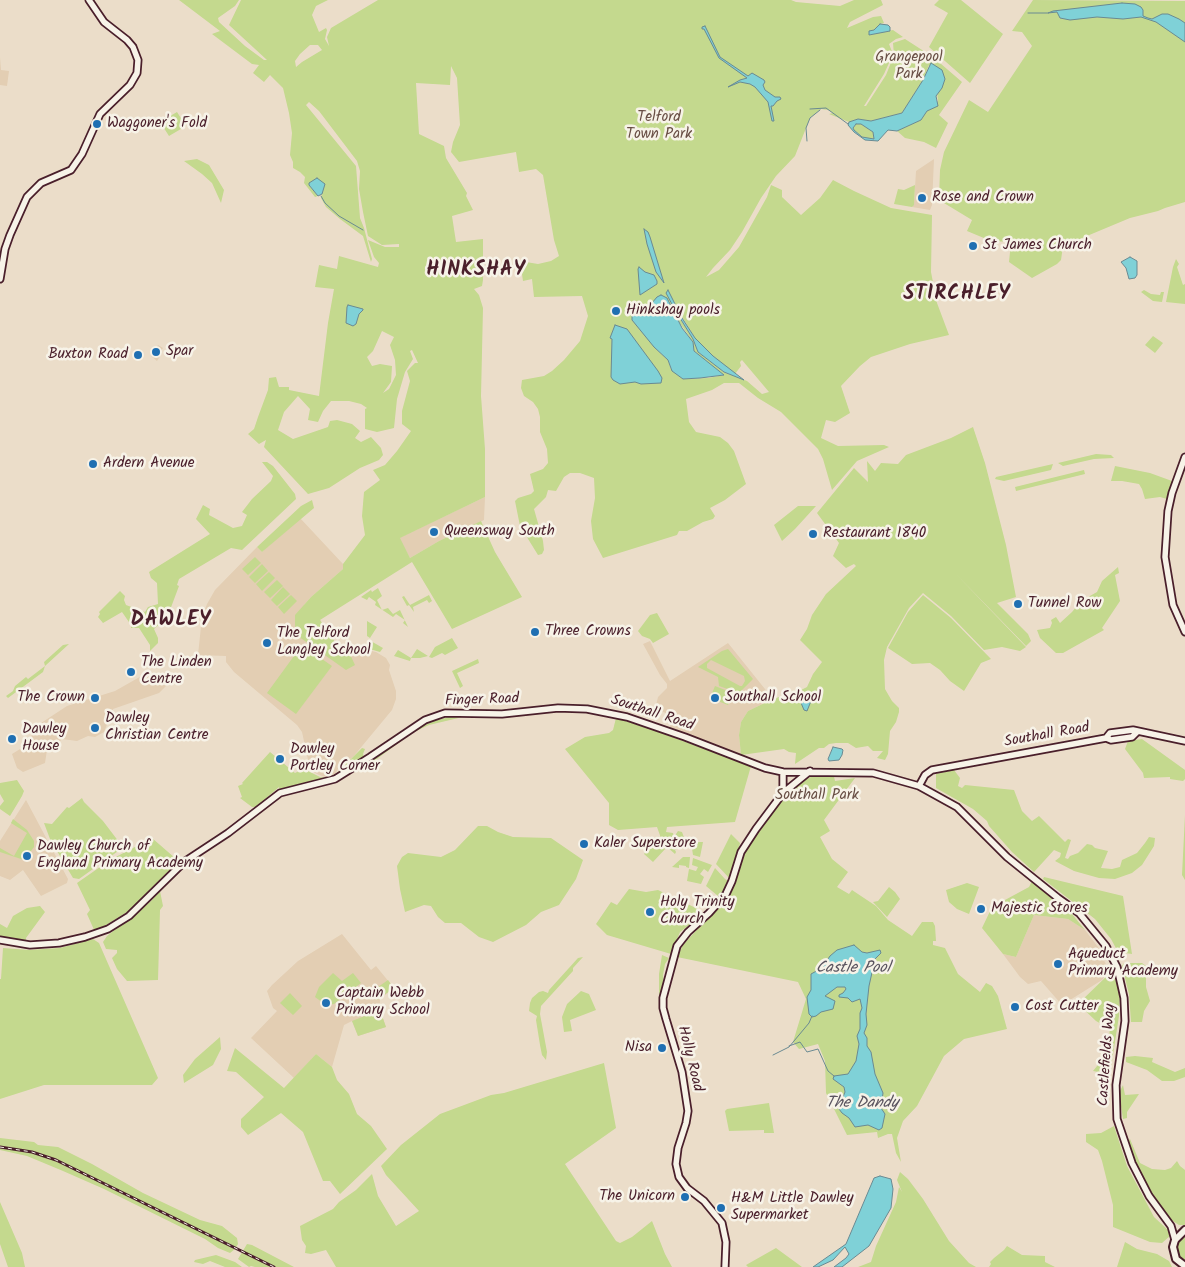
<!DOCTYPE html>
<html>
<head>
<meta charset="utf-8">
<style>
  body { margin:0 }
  canvas { display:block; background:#ebddc9 }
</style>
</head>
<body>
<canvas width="1185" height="1267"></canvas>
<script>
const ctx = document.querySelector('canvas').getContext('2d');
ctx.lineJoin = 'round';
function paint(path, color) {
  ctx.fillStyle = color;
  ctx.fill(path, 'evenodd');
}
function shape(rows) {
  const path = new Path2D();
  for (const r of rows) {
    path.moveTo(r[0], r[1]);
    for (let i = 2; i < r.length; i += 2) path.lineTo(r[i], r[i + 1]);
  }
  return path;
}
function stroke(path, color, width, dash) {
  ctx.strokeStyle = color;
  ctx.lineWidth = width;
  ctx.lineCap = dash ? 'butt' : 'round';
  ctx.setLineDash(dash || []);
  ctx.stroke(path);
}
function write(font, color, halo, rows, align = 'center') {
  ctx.font = font + ' Kalam,sans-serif';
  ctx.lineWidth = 5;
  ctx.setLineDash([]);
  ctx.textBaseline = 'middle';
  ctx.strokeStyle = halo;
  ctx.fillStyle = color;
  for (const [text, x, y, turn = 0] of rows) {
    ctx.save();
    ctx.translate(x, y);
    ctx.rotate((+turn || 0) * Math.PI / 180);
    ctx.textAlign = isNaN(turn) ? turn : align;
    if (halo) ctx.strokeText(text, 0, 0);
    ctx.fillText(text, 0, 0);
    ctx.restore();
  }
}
paint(shape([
  [0,57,1,70,9,71,7,86,0,85],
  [934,159,932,205,930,210,912,207,914,204,916,171],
  [158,345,163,348,160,352,162,353,157,361,151,356],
  [485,497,484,520,439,541,410,558,399,538],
  [300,518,343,564,343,569,311,597,304,605,320,620,341,651,347,648,359,648,376,652,386,658,390,665,389,670,396,691,396,699,392,710,353,757,339,767,335,774,326,777,319,775,304,767,309,764,302,732,297,725,234,672,226,662,226,656,198,655,202,617,207,604,215,590,257,547,262,552],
  [650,641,670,681,728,643,773,699,748,711,741,722,739,735,741,755,669,728,674,716,655,709,658,697,667,688,667,684,660,675,643,644],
  [145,674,166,686,159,693,113,709,104,732,95,737,88,736,77,741,62,739,52,749,47,750,45,763,23,772,17,768,12,754,33,741,31,732,38,725,67,706,115,691],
  [26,800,68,879,67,883,41,896,23,870,10,880,0,876,0,841],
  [1034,915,1068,919,1085,930,1098,947,1109,971,1102,980,1062,1005,1041,981,1028,984,1020,977,1003,954,1016,957],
  [342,934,371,970,376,966,394,988,380,999,380,1010,386,1027,358,1036,352,1021,344,1025,332,1067,316,1054,294,1078,251,1038,277,1011,273,1008,267,991,272,985,298,961]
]), '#e3ceb3');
paint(shape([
  [179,0,239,0,235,6,218,18,219,22,245,46,264,60,267,60,229,25,241,0,328,0,316,6,312,15,319,32,326,28,327,30,325,39,329,46,327,37,331,28,378,0,791,0,796,2,840,6,854,0,881,0,883,5,850,22,847,28,873,17,881,16,884,23,880,24,869,35,893,30,903,37,896,39,889,44,893,54,884,74,864,106,866,106,886,75,894,55,893,43,905,39,933,57,962,82,939,115,948,123,936,148,924,142,905,138,897,131,921,120,927,111,931,109,938,101,937,93,942,88,929,65,923,80,902,113,871,121,858,119,849,122,829,114,833,113,828,110,821,109,810,118,795,156,776,176,761,198,742,232,730,250,713,268,706,277,719,270,739,247,767,197,771,185,782,190,782,197,801,215,820,198,833,180,854,191,891,208,932,215,931,272,937,303,949,335,910,344,871,357,860,366,841,386,850,413,835,422,826,420,821,438,838,446,884,445,889,447,857,461,832,490,823,459,818,449,781,412,758,398,739,383,724,383,712,390,686,399,689,422,696,432,720,437,728,443,734,451,746,484,725,500,710,508,715,516,713,519,703,522,687,531,679,531,677,535,603,558,593,539,591,521,595,498,594,478,580,473,570,473,564,477,556,491,548,490,546,497,534,509,543,541,544,550,542,554,538,555,520,526,515,501,518,498,531,494,534,491,530,474,543,469,548,463,547,449,540,432,540,417,538,409,533,402,524,396,521,388,522,380,544,376,552,371,564,360,580,341,588,316,582,296,534,297,532,279,523,281,520,261,538,264,551,261,559,256,554,240,543,175,536,169,519,172,516,152,459,162,451,152,453,142,460,125,457,78,451,66,450,85,416,83,419,134,444,146,446,158,467,193,466,196,473,210,452,216,456,242,483,239,483,280,482,286,474,289,479,295,483,308,481,396,485,449,485,497,400,538,410,558,439,541,481,521,495,552,522,597,452,629,412,562,320,620,341,651,347,648,355,665,346,670,295,634,295,615,311,597,343,569,343,564,365,535,362,516,364,492,380,480,373,470,385,465,397,451,411,431,402,424,402,411,410,381,407,371,415,363,418,363,412,350,410,351,413,359,405,372,397,399,394,428,377,432,365,429,365,409,367,408,361,404,349,401,331,401,323,411,318,422,308,420,310,409,298,396,284,412,278,430,293,439,328,427,330,421,337,420,352,424,360,431,355,438,361,442,371,437,381,448,383,455,379,460,360,468,329,488,308,494,264,447,266,440,259,444,248,434,254,429,258,417,268,390,269,378,276,377,279,387,289,387,289,390,319,396,328,323,334,289,315,287,319,265,337,269,339,256,378,267,379,263,374,257,368,240,385,247,399,247,399,244,382,245,368,236,363,212,359,189,360,171,357,161,319,111,309,102,306,105,356,166,360,218,364,228,372,259,371,262,363,236,340,219,326,207,321,198,322,194,309,185,318,196,315,197,304,183,305,177,300,172,293,168,293,162,290,155,292,133,289,113,283,88,270,75,264,82,253,73,259,65,252,64,212,34,220,31],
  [310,45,318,45,322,50,302,62,296,67,295,61,300,54],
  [681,315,695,338,713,356,735,374,741,366,740,362,742,360,769,392,762,394,747,381,724,372,698,352,693,339,679,317],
  [677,319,693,342,694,351,724,375,708,378,683,379,671,369,668,360,656,349],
  [382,331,394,337,390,345,395,360,396,375,389,389,383,393,391,382,392,366,380,364,372,366,367,357,373,351],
  [939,0,961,0,1003,34,970,83,929,47,948,13,934,5],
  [1033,0,1185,1,1185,202,1165,208,1158,211,1130,218,1063,246,1061,260,1057,264,1032,278,1009,262,1011,242,991,241,967,231,972,220,939,200,940,170,944,152,969,100,988,112,1032,46,1022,32,1012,31],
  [177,112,186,126,169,136,160,122],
  [856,124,861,124,873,132,874,139,862,137,854,130,853,128],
  [197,159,209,165,224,190,221,203,212,183,202,174,184,161],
  [915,185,914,205,912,207,894,204,898,189,904,190],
  [1176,259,1179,264,1177,267,1183,285,1185,284,1185,304,1166,302,1173,267],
  [1144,290,1151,294,1160,295,1161,292,1164,292,1162,302,1153,301,1141,292],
  [1153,336,1163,343,1155,353,1145,345],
  [973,427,985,463,1006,545,1016,597,997,603,1028,634,1031,641,1026,646,954,572,1026,647,1020,651,1002,647,984,650,951,616,923,593,909,608,887,647,884,660,885,689,892,701,899,708,899,712,896,722,890,731,888,754,885,760,877,758,883,751,873,751,868,746,856,748,848,743,836,743,829,744,824,748,819,748,795,764,796,753,789,752,784,749,741,755,739,735,741,722,748,711,773,699,794,692,797,692,807,687,813,674,822,662,800,640,807,629,812,615,826,594,856,566,854,564,846,568,833,556,839,543,817,513,854,468,868,482,867,461,875,471,881,463,898,464,906,455,951,438],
  [1096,454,1111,455,1114,458,1094,459,1063,466,1058,463],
  [262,462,267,462,273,466,295,494,296,499,242,550,231,548,179,579,177,585,179,586,167,618,154,629,158,638,158,643,150,651,150,645,139,628,131,628,131,625,122,612,103,623,98,617,100,614,99,612,120,591,125,596,124,600,126,605,145,612,148,607,158,604,157,583,151,578,149,572,210,534,196,519,203,505,210,509,209,515,233,528,242,526,247,515,242,512,252,499,271,481,273,476],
  [1053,464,1051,470,1004,481,995,479,996,477],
  [1115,466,1150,473,1172,481,1167,499,1160,497,1145,499,1142,489,1139,484,1122,481,1111,481],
  [1084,470,1085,474,1016,491,1015,487],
  [312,500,314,508,262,552,257,547,301,506],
  [798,506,816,506,795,529,782,541,774,525],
  [255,557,261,563,248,575,242,569],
  [262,564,268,571,255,583,249,577],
  [1118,567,1119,573,1115,575,1120,601,1102,628,1104,630,1063,653,1056,653,1040,638,1037,630,1050,628,1052,623,1051,620,1056,617,1060,623,1072,612,1081,601,1097,592,1102,581],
  [269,572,275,578,262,591,256,584],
  [277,580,283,586,270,598,264,592],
  [283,587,290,594,277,606,271,600],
  [378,588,382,596,377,600,382,610,388,608,393,614,400,610,408,627,403,623,405,620,396,614,393,617,375,605,376,602,369,597,367,600,361,597,371,590,372,592],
  [291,595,297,601,284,614,278,607],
  [429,595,432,601,429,603,427,600,413,607,414,612,409,605,407,606,402,597,404,596,410,605],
  [923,595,951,618,991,659,981,663,964,691,950,681,940,670,930,663,912,664,888,648,908,612],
  [657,613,669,634,653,643,650,639,642,636,638,631,650,615],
  [367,621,377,627,370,638,367,636],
  [452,638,458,648,445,655,442,653,432,658,429,657,435,647],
  [369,640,383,648,380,652,366,648],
  [69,644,45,666,43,672,8,698,6,696,13,691,15,686,26,677,28,679,45,666,44,662,63,645],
  [302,645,332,666,296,714,267,693],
  [417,649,428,656,420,658,411,658,410,661,394,656,398,650,411,658],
  [728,649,753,679,739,693,719,686,718,677,698,667,722,651],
  [711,660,744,676,745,681,742,686,740,686,707,668,707,664],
  [478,659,479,663,457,673,463,686,460,688,452,671],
  [715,686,733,693,728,705,710,698],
  [456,715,467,716,429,725,412,733,370,764,367,762,416,729,434,721],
  [616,718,645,727,751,766,735,822,667,827,666,832,673,833,674,837,678,831,682,832,686,843,684,844,684,848,679,849,678,847,675,850,676,852,675,854,667,847,653,862,644,854,658,836,662,841,657,827,618,830,609,825,609,803,565,749,585,737,609,733,613,730],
  [1142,739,1185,770,1185,779,1183,781,1170,779,1170,777,1144,778,1143,773,1125,749,1128,741],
  [362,748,365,749,363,754,364,757,340,776,280,793,279,787,256,807,252,807,240,798,242,797,238,786,243,784,242,783,270,752,295,773,299,771,300,767,320,777,326,778,336,774],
  [954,770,960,778,958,786,962,788,965,785,1014,790,1022,811,1032,821,1039,816,1065,842,1068,839,1071,840,1065,858,1068,859,1070,856,1078,853,1087,844,1092,845,1095,848,1108,851,1101,868,1112,869,1120,867,1122,860,1137,853,1145,843,1149,837,1155,838,1154,846,1142,865,1132,873,1115,879,1099,878,1074,871,1055,861,1060,857,1061,853,1054,850,1034,872,1012,852,989,826,987,821,973,809,936,788,936,774],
  [822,772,833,772,835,781,855,778,824,820,830,831,820,837,832,859,848,872,837,887,849,894,852,890,876,906,888,920,912,936,922,922,933,922,935,926,936,941,933,941,933,945,945,948,958,974,980,992,986,983,992,986,998,996,1007,1029,964,1039,944,1056,917,1106,903,1121,897,1138,901,1162,896,1153,892,1134,888,1134,878,1138,877,1132,847,1135,826,1093,825,1061,818,1044,799,1049,793,1042,806,999,798,982,677,957,683,945,724,900,735,884,743,854,757,831,784,798,802,781],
  [17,780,24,791,22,796,10,816,0,809,0,806,4,801,0,794,0,783],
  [82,798,84,802,103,821,119,842,121,849,79,879,73,878,50,839,44,823,52,824,67,807,69,808],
  [1185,815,1185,880,1182,875],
  [13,819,27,830,34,841,34,847,24,860,0,852,0,848,14,856,27,833,11,823],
  [478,826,487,826,498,832,513,837,551,838,583,860,576,879,559,905,541,912,526,925,493,942,479,937,461,923,445,923,438,917,431,906,424,905,405,912,400,889,397,866,402,857,408,853,441,857,455,850],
  [731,834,740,843,737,857,734,860,731,880,716,864],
  [152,838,175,858,179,866,147,897,127,912,95,932,87,914,90,910,77,883,110,860],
  [691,842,703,842,700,857,693,855],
  [683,857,690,857,689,868,686,867,686,866,679,865,679,868,672,867],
  [693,858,712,865,708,872,704,869,700,874,704,877,701,884,687,881,689,869,696,871,698,867,692,865],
  [715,868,725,879,730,882,729,886,718,896,706,886],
  [1044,877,1123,896,1132,954,1118,952,1111,939,1095,919,1043,879],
  [1032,881,1072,914,1085,930,1068,919,1034,915,1016,957,1003,954,982,928,992,907,1029,887],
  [967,883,979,887,969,914,957,909,949,902,946,890],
  [889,887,895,892,900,899,887,917,873,902,878,901],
  [629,889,646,892,658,890,698,909,699,913,692,923,680,932,671,954,607,935,596,924,611,902,617,905],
  [160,891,163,906,160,910,158,980,127,981,117,969,112,958,117,953,117,950,106,949,103,942,107,936,151,901],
  [40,906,45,912,26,938,26,941,0,936,0,924,7,928,13,916,27,908],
  [93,939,99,943,158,1078,152,1085,44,1085,0,1099,0,979,1,979,3,948,29,950,60,948],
  [662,955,669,958,665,964,663,975,664,984,659,1001,659,974],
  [583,957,573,968,573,971,541,1006,540,1014,547,1052,546,1060,542,1055,540,1045,536,1020,537,1016,529,1011,530,1003,532,998,539,992,543,991,548,993,549,990,578,958],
  [1124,963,1142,963,1146,966,1146,987,1150,1001,1144,1011,1142,1022,1131,1022,1129,994,1122,966],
  [1112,971,1120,992,1119,1016,1110,1074,1093,1071,1106,1055,1110,1029,1096,1021,1078,1004],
  [333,973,342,981,353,973,361,983,334,1004,326,1005,315,997,319,987],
  [388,980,394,988,377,1000,371,992],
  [581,991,589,994,596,1010,570,1020,572,1031,564,1032,562,1017,567,1004],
  [290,993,302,1006,293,1015,280,1003],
  [380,1010,386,1027,358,1036,352,1021],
  [220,1037,221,1049,213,1065,184,1083,183,1075,195,1059],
  [235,1048,284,1088,316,1054,332,1067,337,1080,349,1094,357,1114,371,1126,387,1149,340,1194,330,1181,323,1181,303,1132,281,1113,248,1135,241,1127,241,1119,264,1097,236,1072,227,1071],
  [1135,1056,1153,1058,1152,1062,1175,1072,1185,1068,1185,1077,1174,1081,1162,1081,1147,1070,1126,1062,1126,1057],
  [604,1063,616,1128,565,1164,616,1241,620,1243,632,1237,652,1221,665,1254,672,1267,336,1267,326,1250,311,1254,305,1253,306,1246,302,1240,300,1226,333,1209,339,1202,356,1190,372,1174,378,1196,396,1226,419,1211,386,1175,381,1166,401,1145,440,1114,491,1095,504,1093],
  [1123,1085,1125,1095,1139,1094,1127,1112,1127,1118,1123,1119,1119,1093],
  [769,1103,774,1133,764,1133,764,1130,729,1131,725,1111,727,1109],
  [1114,1126,1127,1166,1154,1217,1168,1230,1170,1236,1162,1243,1150,1242,1113,1227,1113,1205,1102,1161,1098,1150,1086,1142,1086,1134,1101,1133],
  [0,1138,34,1142,38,1145,58,1147,92,1164,143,1193,200,1220,222,1226,237,1238,238,1244,235,1249,230,1253,218,1248,205,1239,104,1189,63,1171,27,1156,0,1150],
  [1130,1139,1140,1163,1152,1169,1165,1170,1171,1168,1177,1161,1180,1166,1185,1170,1185,1225,1179,1225,1170,1219,1158,1205,1144,1180,1132,1153,1128,1141],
  [900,1172,908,1179,923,1199,949,1241,969,1263,976,1267,858,1267,871,1262,876,1246,896,1202,899,1187,902,1192,897,1180],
  [0,1202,22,1253,25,1267,8,1267,0,1244],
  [1185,1232,1185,1262,1178,1256,1176,1245,1178,1240],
  [1125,1242,1137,1249,1157,1254,1169,1261,1172,1267,1117,1267],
  [247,1244,252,1245,294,1267,255,1267,251,1266,249,1267,238,1259],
  [1007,1246,1022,1255,1045,1256,1045,1262,1055,1267,989,1267,991,1264,990,1262,994,1258,1004,1250],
  [776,1248,802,1267,748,1267,746,1265],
  [216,1255,235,1262,242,1267,225,1267,210,1261,203,1264,194,1262,195,1260]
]), '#c4d98e');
const water = shape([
  [1122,3,1135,4,1141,7,1143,10,1143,16,1148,18,1152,19,1162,14,1168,14,1179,19,1185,23,1185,42,1156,22,1141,17,1123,19,1097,17,1070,20,1060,18,1057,12,1048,13,1053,11,1122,3],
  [880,24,888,25,890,27,890,31,869,35,869,31,874,30,880,24],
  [705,26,720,57,748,76,752,73,764,80,765,82,763,85,765,90,775,97,780,97,781,99,777,101,773,106,771,106,774,121,772,121,768,102,755,87,750,84,740,82,728,87,740,80,747,78,719,58,704,29,702,29,702,27,705,26],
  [931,63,942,70,945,79,942,88,936,96,938,106,927,111,921,120,897,131,888,130,878,141,865,140,854,132,848,125,849,122,858,119,871,121,902,113,923,80,931,63],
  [856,124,861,124,873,132,874,139,862,137,854,130,853,128,856,124],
  [317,178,325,184,322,194,318,196,309,185,309,183,317,178],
  [644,229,648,232,650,237,664,283,656,272,647,244,644,229],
  [1130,257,1137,261,1137,275,1135,278,1129,279,1126,268,1121,262,1130,257],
  [639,267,645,272,654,275,657,281,657,284,640,295,638,269,639,267],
  [668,290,682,318,695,338,713,356,744,380,724,372,698,352,693,339,675,310,666,293,668,290],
  [661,295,667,298,682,328,693,342,694,351,724,375,700,378,683,379,672,371,668,360,654,347,632,320,632,316,638,311,646,310,657,297,661,295],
  [348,305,363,309,363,310,359,314,356,324,353,326,346,323,347,307,348,305],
  [615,325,627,329,658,371,662,378,661,383,641,384,635,382,620,384,613,380,611,377,612,339,610,338,615,325],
  [806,694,811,701,807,711,804,710,799,698,806,694],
  [833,747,842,749,843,750,842,755,839,760,829,761,828,759,833,747],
  [854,945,862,952,867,953,880,950,881,953,875,959,869,986,866,1014,867,1025,864,1033,867,1038,867,1046,871,1052,875,1074,883,1093,881,1108,885,1114,882,1128,879,1130,868,1125,855,1127,849,1118,842,1113,839,1109,841,1102,845,1092,844,1087,833,1079,834,1076,848,1074,856,1061,859,1044,857,1036,860,1029,860,1013,862,1008,860,999,852,1002,848,998,839,997,839,995,843,993,846,989,845,987,837,987,825,996,835,1001,833,1009,821,1012,816,1016,812,1017,809,1014,807,997,811,990,811,974,822,968,830,956,837,950,854,945],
  [880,1176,891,1179,893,1189,891,1208,869,1246,842,1267,834,1267,846,1258,849,1254,845,1247,833,1260,818,1267,813,1267,846,1244,874,1178,880,1176]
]);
paint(water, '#7fd1d7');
stroke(water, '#6a8a92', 1);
stroke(shape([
  [1028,13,1048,13],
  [810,109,826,108,848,124],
  [807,141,806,128,810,118,820,110],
  [321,196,325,203,339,216,363,230],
  [789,1046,800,1042,807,1052,818,1049,828,1071,834,1076],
  [773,1055,789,1047,809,1023,812,1016]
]), '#6a8a92', 1);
const secondary = shape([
  [0,279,5,249,10,235,27,197,41,183,71,170,82,154,100,114,130,85,137,73,138,60,133,47,127,40,104,22,89,0],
  [1185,457,1172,493,1168,511,1165,557,1173,605,1185,632],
  [1106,738,1111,740,1132,737,1137,732],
  [919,786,925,775,932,770,1106,738,1110,733,1133,730,1185,741],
  [783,793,783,772],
  [0,940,30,945,59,943,85,937,108,929,129,916,184,862,228,833,280,793,335,779,370,757,425,720,445,713,502,714,558,708,587,709,627,717,685,737,765,768,783,772,873,773,919,786,957,807,1007,857,1058,898,1079,913,1106,946,1117,967,1124,998,1125,1021,1116,1085,1117,1119,1132,1163,1149,1196,1171,1226,1175,1240],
  [725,1267,726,1242,722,1223,704,1201,687,1188,679,1177,676,1164,678,1148,686,1123,688,1111,682,1072,666,1019,663,1008,663,998,677,946,688,932,709,913,726,894,732,881,741,852,756,829,783,793,810,771]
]);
const primary = shape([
  [1185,1230,1175,1240,1173,1247,1176,1259,1185,1266]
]);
stroke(secondary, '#4a1f2b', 9);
stroke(primary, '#4a1f2b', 10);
stroke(secondary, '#f7f3e8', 5.5);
stroke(primary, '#f7f3e8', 6);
const rail = shape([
  [0,1147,32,1152,56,1160,274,1267]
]);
stroke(rail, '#4a1f2b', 3);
stroke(rail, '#f7f3e8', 1, [4]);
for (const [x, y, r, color] of [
  [97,124,5,"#1f6fb2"],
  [922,198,5,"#1f6fb2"],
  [973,246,5,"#1f6fb2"],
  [616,311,5,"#1f6fb2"],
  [156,352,5,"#1f6fb2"],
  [138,355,5,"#1f6fb2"],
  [93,464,5,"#1f6fb2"],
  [434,532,5,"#1f6fb2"],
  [813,534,5,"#1f6fb2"],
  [1018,604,5,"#1f6fb2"],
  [535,632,5,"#1f6fb2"],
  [267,643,5,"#1f6fb2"],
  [131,672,5,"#1f6fb2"],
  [95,698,5,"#1f6fb2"],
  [715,698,5,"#1f6fb2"],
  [95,728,5,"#1f6fb2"],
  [12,739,5,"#1f6fb2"],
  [280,759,5,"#1f6fb2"],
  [584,844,5,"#1f6fb2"],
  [27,856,5,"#1f6fb2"],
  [981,909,5,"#1f6fb2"],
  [650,912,5,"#1f6fb2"],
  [1058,964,5,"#1f6fb2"],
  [326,1003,5,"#1f6fb2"],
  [1015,1007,5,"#1f6fb2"],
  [662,1048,5,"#1f6fb2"],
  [685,1197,5,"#1f6fb2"],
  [721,1208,5,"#1f6fb2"]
]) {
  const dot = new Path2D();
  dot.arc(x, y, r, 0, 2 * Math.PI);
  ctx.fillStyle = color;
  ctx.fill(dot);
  stroke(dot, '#f7f3e8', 2);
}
write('15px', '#684e44', '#f7f3e8', [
  ["Grangepool",909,58],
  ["Park",909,75],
  ["Telford",659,118],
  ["Town Park",659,135],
  ["Southall Park",817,796]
]);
write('15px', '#4a1f2b', '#f7f3e8', [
  ["Waggoner's Fold",107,124],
  ["Rose and Crown",932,198],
  ["St James Church",983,246],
  ["Hinkshay pools",626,311],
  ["Spar",166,352],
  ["Buxton Road",128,355,"right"],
  ["Ardern Avenue",103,464],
  ["Queensway South",444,532],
  ["Restaurant 1840",823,534],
  ["Tunnel Row",1028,604],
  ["Three Crowns",545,632],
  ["The Telford",277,634],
  ["Langley School",277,651],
  ["The Linden",141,663],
  ["Centre",141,680],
  ["The Crown",85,698,"right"],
  ["Southall School",725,698],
  ["Dawley",105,719],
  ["Christian Centre",105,736],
  ["Dawley",22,730],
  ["House",22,747],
  ["Dawley",290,750],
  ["Portley Corner",290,767],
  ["Kaler Superstore",594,844],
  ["Dawley Church of",37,847],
  ["England Primary Academy",37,864],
  ["Holy Trinity",660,903],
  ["Church",660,920],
  ["Majestic Stores",991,909],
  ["Aqueduct",1068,955],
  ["Primary Academy",1068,972],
  ["Captain Webb",336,994],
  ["Primary School",336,1011],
  ["Cost Cutter",1025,1007],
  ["Nisa",652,1048,"right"],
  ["The Unicorn",675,1197,"right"],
  ["H&M Little Dawley",731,1199],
  ["Supermarket",731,1216]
], 'left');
write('15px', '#4a1f2b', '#f7f3e8', [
  ["Finger Road",482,701,-2],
  ["Southall Road",652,714,18],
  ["Southall Road",1047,736,-10],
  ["Castlefields Way",1108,1055,-86],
  ["Holly Road",689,1059,76]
]);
write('italic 16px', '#5a545f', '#f7f3e8', [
  ["Castle Pool",853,969],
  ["The Dandy",862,1104]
]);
ctx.letterSpacing = '1px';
write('bold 20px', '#4a1f2b', '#f7f3e8', [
  ["HINKSHAY",476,272],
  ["STIRCHLEY",957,296],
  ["DAWLEY",171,622]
]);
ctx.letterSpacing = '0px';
</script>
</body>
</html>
